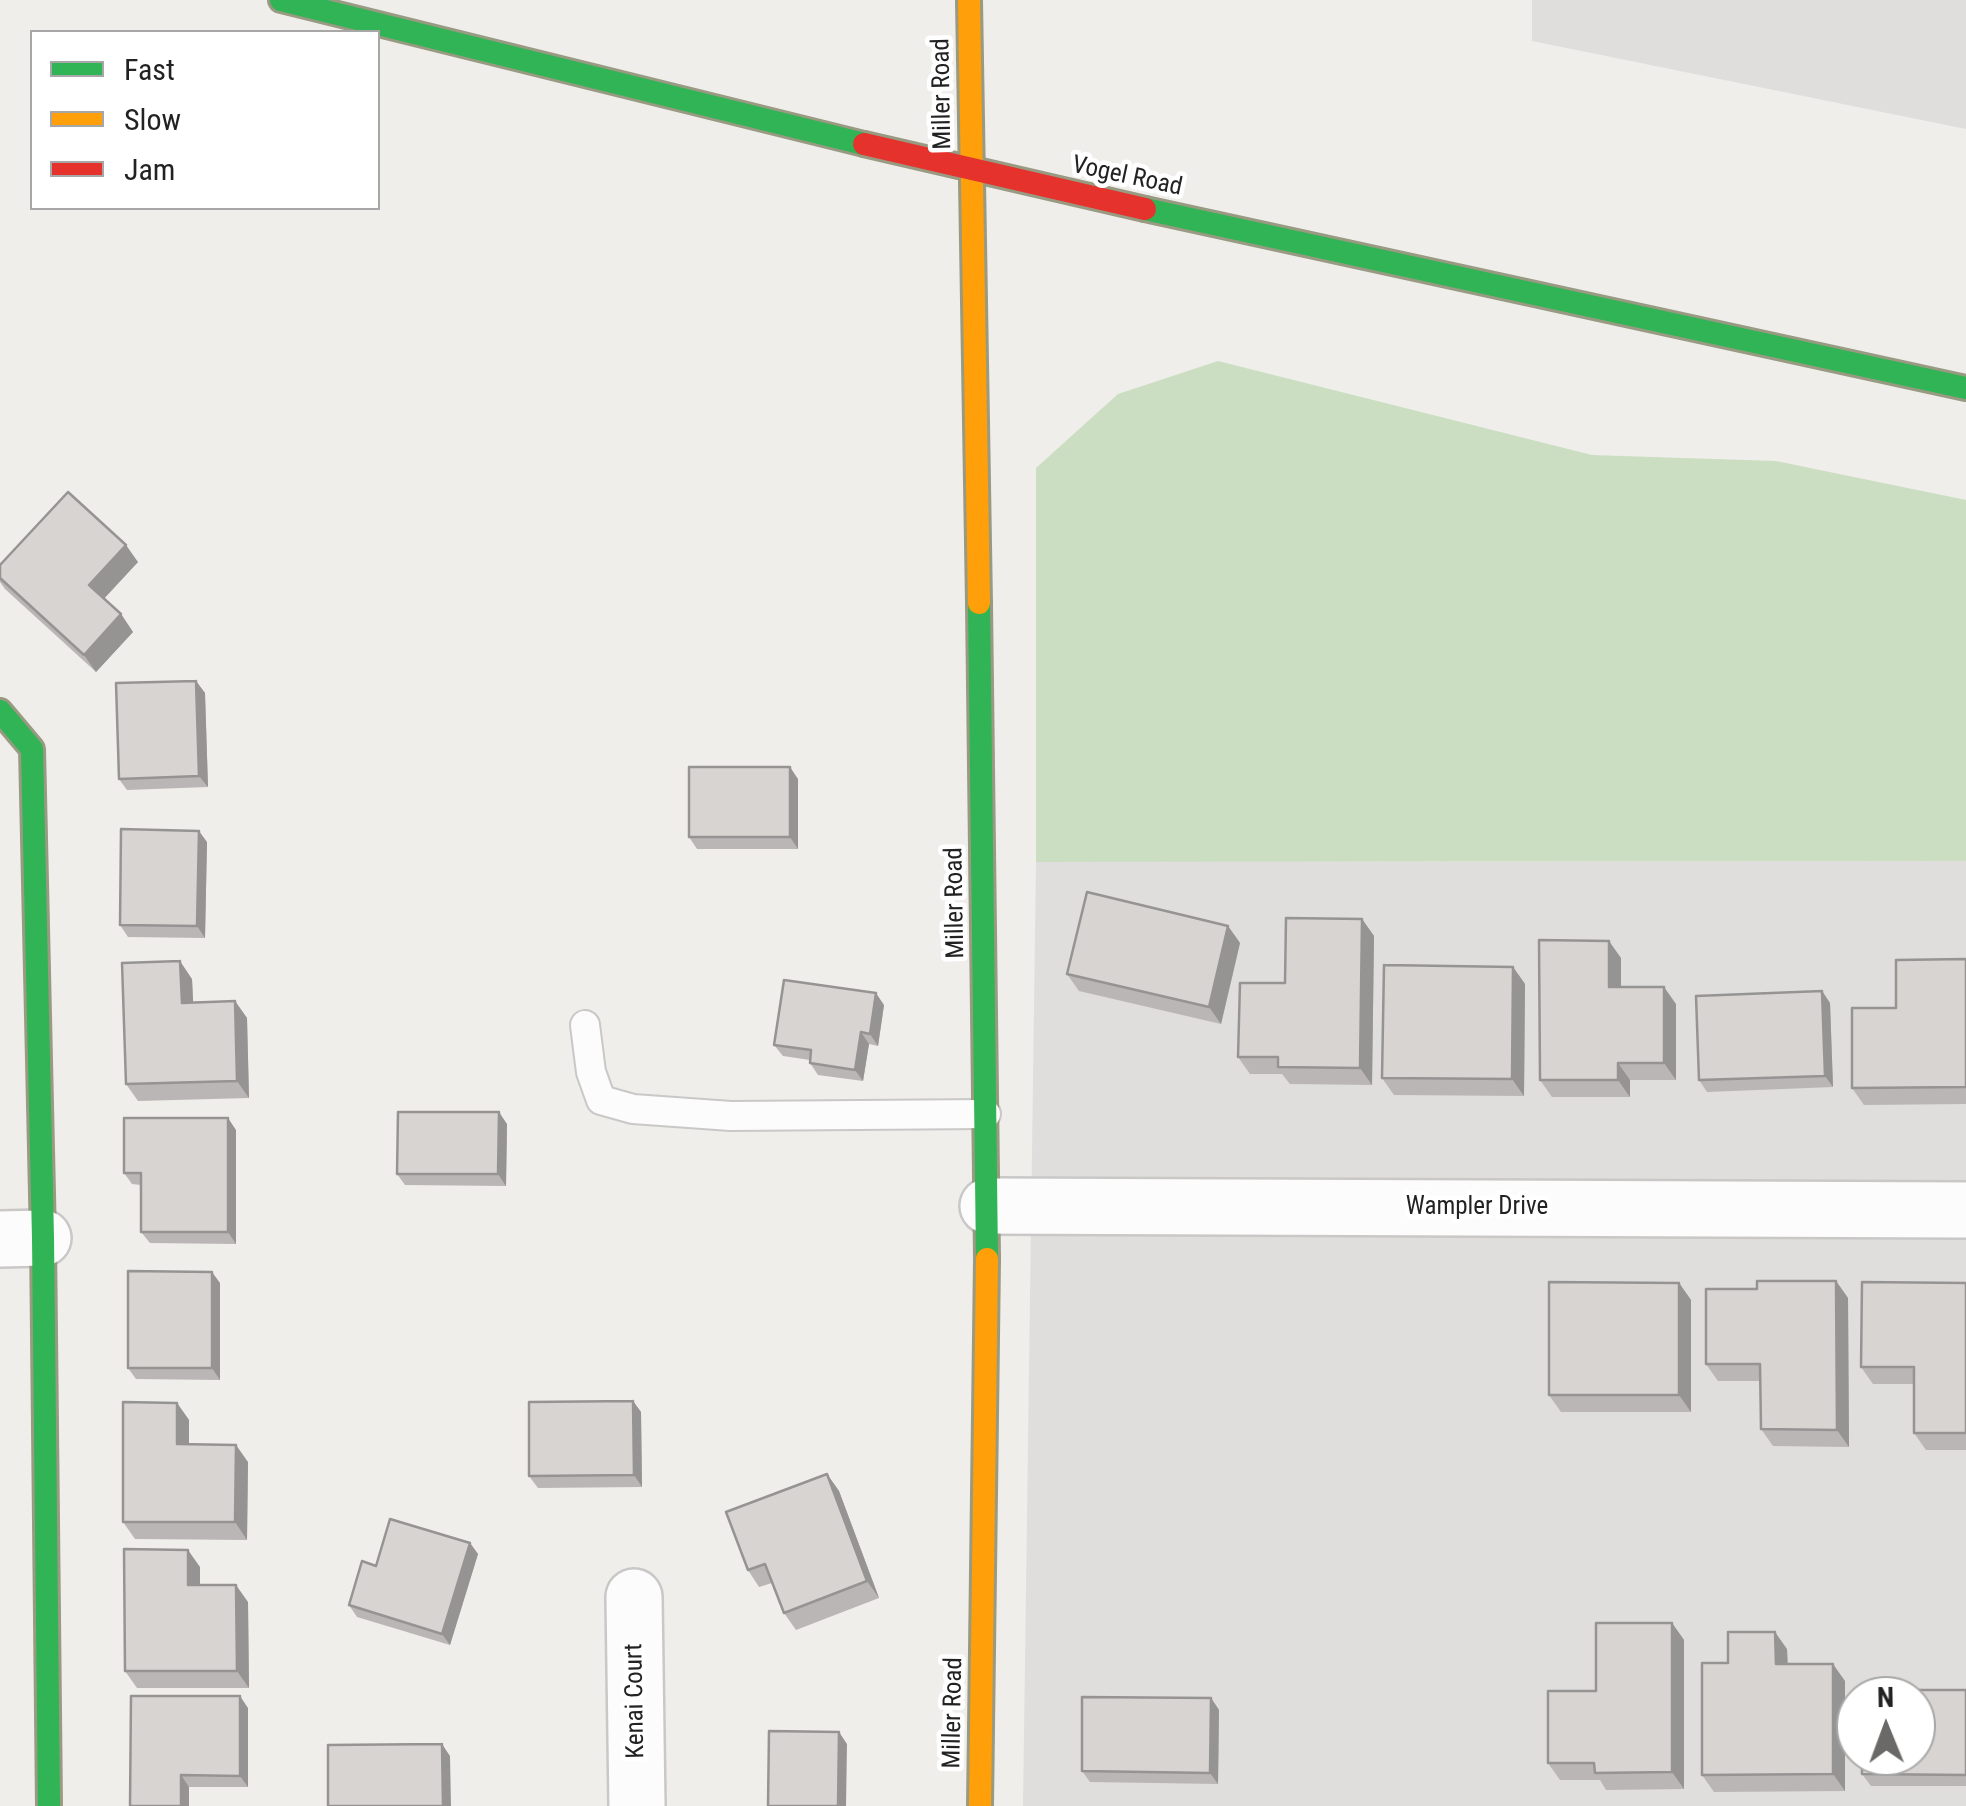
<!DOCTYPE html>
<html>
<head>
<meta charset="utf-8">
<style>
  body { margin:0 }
  #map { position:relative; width:1966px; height:1806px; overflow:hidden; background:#f0eeeb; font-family:"Roboto Condensed",sans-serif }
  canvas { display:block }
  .legend { position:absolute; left:30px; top:30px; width:350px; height:180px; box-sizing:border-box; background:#fff; border:2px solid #a7a7a7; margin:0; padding:12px 18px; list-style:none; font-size:30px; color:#222 }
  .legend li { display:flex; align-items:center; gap:20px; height:50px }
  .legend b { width:50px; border:2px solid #a7a7a7 }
  .north { position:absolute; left:1836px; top:1676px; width:100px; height:100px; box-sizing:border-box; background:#fff; border:2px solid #a7a7a7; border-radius:50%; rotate:359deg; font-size:28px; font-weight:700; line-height:40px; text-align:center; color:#222 }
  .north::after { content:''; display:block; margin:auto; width:35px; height:45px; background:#6a6968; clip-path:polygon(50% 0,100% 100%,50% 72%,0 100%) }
</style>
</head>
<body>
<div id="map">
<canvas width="1966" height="1806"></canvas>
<ul class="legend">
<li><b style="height:12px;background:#30b455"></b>Fast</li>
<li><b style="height:12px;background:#ff9f0a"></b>Slow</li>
<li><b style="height:12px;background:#e5322d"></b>Jam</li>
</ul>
<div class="north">N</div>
</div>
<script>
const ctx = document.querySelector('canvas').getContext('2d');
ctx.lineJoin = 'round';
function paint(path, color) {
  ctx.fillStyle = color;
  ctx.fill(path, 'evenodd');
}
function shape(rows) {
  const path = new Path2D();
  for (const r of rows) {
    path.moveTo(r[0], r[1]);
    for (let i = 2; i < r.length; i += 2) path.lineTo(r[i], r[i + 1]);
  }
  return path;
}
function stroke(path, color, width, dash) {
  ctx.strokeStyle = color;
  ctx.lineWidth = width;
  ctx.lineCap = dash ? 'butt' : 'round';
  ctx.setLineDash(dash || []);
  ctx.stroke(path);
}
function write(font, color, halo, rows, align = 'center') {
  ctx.font = font + ' "Roboto Condensed",sans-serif';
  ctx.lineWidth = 9;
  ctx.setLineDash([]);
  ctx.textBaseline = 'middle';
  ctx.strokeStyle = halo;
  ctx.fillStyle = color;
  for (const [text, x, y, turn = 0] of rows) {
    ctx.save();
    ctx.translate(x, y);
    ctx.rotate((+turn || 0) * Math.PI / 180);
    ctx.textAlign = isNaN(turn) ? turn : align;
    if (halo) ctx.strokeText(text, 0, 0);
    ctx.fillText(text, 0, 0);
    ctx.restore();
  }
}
paint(shape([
  [1532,0,1966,0,1966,129,1532,41],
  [1966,861,1966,1806,1023,1806,1036,862],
  [1856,1696,1916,1696,1916,1756,1856,1756]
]), '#dfdedc');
paint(shape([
  [1218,361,1592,455,1776,461,1966,500,1966,861,1036,862,1036,468,1118,394]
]), '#cbdec1');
const lane = shape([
  [585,1025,591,1072,601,1100,633,1109,731,1116,986,1114]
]);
const street = shape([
  [988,1206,1966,1210],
  [0,1239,43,1238],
  [634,1597,637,1806]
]);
const fast = shape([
  [281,0,864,144],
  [1145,209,1966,388],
  [979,603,987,1259],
  [0,711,32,749,43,1238,49,1806]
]);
const slow = shape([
  [969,0,979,603],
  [980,1806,987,1259]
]);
const jam = shape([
  [864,144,1145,209]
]);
stroke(lane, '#c9c8c7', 32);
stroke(street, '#c9c8c7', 60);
stroke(fast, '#999a82', 28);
stroke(slow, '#999a82', 28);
stroke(jam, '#999a82', 28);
stroke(lane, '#fdfcfc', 28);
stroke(street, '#fdfcfc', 55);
stroke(fast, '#30b455', 22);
stroke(slow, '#ff9f0a', 22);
stroke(jam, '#e5322d', 22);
paint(shape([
  [138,562,104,598,121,614,133,632,96,672,5,589,0,582,0,565],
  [196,681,205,693,208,787,127,790,119,779],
  [798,779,798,849,697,849,689,837],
  [207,842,205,938,128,937,120,925],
  [1362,919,1374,936,1372,1085,1290,1084,1282,1074,1250,1074,1238,1057,1285,983],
  [1228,926,1240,943,1221,1024,1079,991,1067,974],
  [1621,958,1621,987,1676,1004,1676,1080,1630,1080,1630,1097,1552,1097,1540,1080],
  [1966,959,1966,1104,1864,1105,1852,1088],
  [1513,967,1525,984,1524,1096,1394,1095,1382,1078],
  [192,979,193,1002,235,1001,247,1018,249,1098,138,1101,126,1084],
  [1822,991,1830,1003,1833,1087,1707,1092,1699,1080],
  [884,1005,878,1046,869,1044,863,1081,818,1075,810,1063,810,1060,783,1056,774,1045],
  [507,1124,506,1186,405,1185,397,1174],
  [236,1130,236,1244,150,1243,141,1232,141,1185,132,1184,124,1173],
  [1836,1281,1848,1298,1849,1447,1773,1446,1761,1429,1760,1381,1718,1381,1706,1364,1757,1289],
  [220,1283,220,1380,136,1379,128,1368],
  [1679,1283,1691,1300,1691,1412,1561,1412,1549,1395],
  [1966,1283,1966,1450,1926,1450,1914,1433,1914,1384,1873,1384,1861,1367],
  [633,1401,641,1412,642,1487,538,1488,529,1476],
  [177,1403,189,1420,189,1445,248,1462,247,1540,135,1539,123,1522],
  [827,1474,839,1491,879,1598,796,1630,784,1613,772,1583,759,1587,748,1570],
  [470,1543,478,1554,450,1645,357,1617,349,1605,376,1566],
  [200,1567,200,1585,248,1602,249,1688,137,1688,125,1671],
  [1672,1623,1684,1640,1684,1789,1606,1790,1600,1780,1560,1780,1548,1763,1596,1691],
  [1787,1649,1788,1664,1845,1681,1845,1791,1714,1792,1702,1775,1728,1663],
  [1966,1690,1966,1786,1871,1786,1862,1774],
  [1211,1698,1219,1710,1218,1784,1090,1782,1082,1771],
  [248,1708,248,1787,189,1787,130,1806]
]), '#b9b6b5');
paint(shape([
  [126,545,138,562,101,602,89,585],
  [121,614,133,632,96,672,84,655],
  [196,681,205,693,208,787,199,776],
  [790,767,798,779,798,849,790,837],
  [199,831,207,842,205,938,197,926],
  [1362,919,1374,936,1372,1085,1360,1068],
  [1228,926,1240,943,1221,1024,1209,1007],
  [1609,941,1621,958,1621,1004,1609,987],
  [180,961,192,979,194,1020,182,1003],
  [1513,967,1525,984,1524,1096,1512,1079],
  [1664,987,1676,1004,1676,1080,1664,1063],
  [1822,991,1830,1003,1833,1087,1825,1076],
  [876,993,884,1005,878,1046,870,1034],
  [235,1001,247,1018,249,1098,237,1081],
  [861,1032,869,1044,863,1081,855,1070],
  [1618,1063,1630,1080,1630,1097,1618,1080],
  [499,1112,507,1124,506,1186,498,1174],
  [228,1118,236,1130,236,1244,228,1232],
  [212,1272,220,1283,220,1380,212,1368],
  [1836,1281,1848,1298,1849,1447,1837,1430],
  [1679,1283,1691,1300,1691,1412,1679,1395],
  [633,1401,641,1412,642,1487,634,1475],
  [177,1403,189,1420,189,1462,177,1444],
  [236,1445,248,1462,247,1540,235,1522],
  [827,1474,839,1491,879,1598,867,1581],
  [470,1543,478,1554,450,1645,442,1634],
  [188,1550,200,1567,200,1602,188,1585],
  [236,1585,248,1602,249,1688,237,1671],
  [1672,1623,1684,1640,1684,1789,1672,1772],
  [1775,1632,1787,1649,1788,1681,1776,1664],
  [1833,1664,1845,1681,1845,1791,1833,1774],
  [240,1696,248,1708,248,1787,240,1776],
  [1211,1698,1219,1710,1218,1784,1210,1773],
  [839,1732,847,1744,846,1806,838,1806],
  [442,1744,450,1756,451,1806,443,1806],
  [181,1775,189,1787,189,1806,181,1806]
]), '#969493');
const building = shape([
  [68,492,126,545,89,585,121,614,84,655,0,578,0,565,68,492],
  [196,681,199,776,119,779,116,683,196,681],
  [689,767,790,767,790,837,689,837,689,767],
  [121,829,199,831,197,926,120,925,121,829],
  [1087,892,1228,926,1209,1007,1067,974,1087,892],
  [1286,918,1362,919,1360,1068,1278,1067,1278,1057,1238,1057,1240,983,1285,983,1286,918],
  [1539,940,1609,941,1609,987,1664,987,1664,1063,1618,1063,1618,1080,1540,1080,1539,940],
  [1966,959,1966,1087,1852,1088,1852,1008,1896,1008,1896,960,1966,959],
  [180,961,182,1003,235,1001,237,1081,126,1084,122,963,180,961],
  [1384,965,1513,967,1512,1079,1382,1078,1384,965],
  [784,980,876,993,870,1034,861,1032,855,1070,810,1063,811,1050,774,1045,784,980],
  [1822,991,1825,1076,1699,1080,1696,996,1822,991],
  [398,1112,499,1112,498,1174,397,1174,398,1112],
  [124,1118,228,1118,228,1232,141,1232,141,1173,124,1173,124,1118],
  [128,1271,212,1272,212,1368,128,1368,128,1271],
  [1757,1281,1836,1281,1837,1430,1761,1429,1760,1364,1706,1364,1706,1289,1757,1289,1757,1281],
  [1549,1282,1679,1283,1679,1395,1549,1395,1549,1282],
  [1862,1282,1966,1283,1966,1433,1914,1433,1914,1367,1861,1367,1862,1282],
  [633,1401,634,1475,529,1476,529,1402,633,1401],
  [123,1402,177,1403,177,1444,236,1445,235,1522,123,1522,123,1402],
  [827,1474,867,1581,784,1613,765,1564,748,1570,726,1512,827,1474],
  [390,1519,470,1543,442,1634,349,1605,362,1561,376,1566,390,1519],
  [124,1549,188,1550,188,1585,236,1585,237,1671,125,1671,124,1549],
  [1596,1623,1672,1623,1672,1772,1595,1773,1594,1763,1548,1763,1548,1691,1596,1691,1596,1623],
  [1728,1632,1775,1632,1776,1664,1833,1664,1833,1774,1702,1775,1702,1663,1728,1663,1728,1632],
  [1863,1690,1966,1690,1966,1775,1862,1774,1862,1756,1916,1756,1916,1696,1863,1696,1863,1690],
  [131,1696,240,1696,240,1776,181,1775,181,1806,130,1806,131,1696],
  [1082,1697,1211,1698,1210,1773,1082,1771,1082,1697],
  [769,1731,839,1732,838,1806,768,1806,769,1731],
  [442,1744,443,1806,328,1806,328,1745,442,1744]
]);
paint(building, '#d7d4d2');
stroke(building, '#969493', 2.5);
write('25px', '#222', '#fff', [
  ["Miller Road",943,94,-91],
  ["Vogel Road",1127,177,12],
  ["Miller Road",956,903,-91],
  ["Wampler Drive",1477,1208],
  ["Kenai Court",636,1701,-91],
  ["Miller Road",954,1713,-89]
]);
</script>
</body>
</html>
